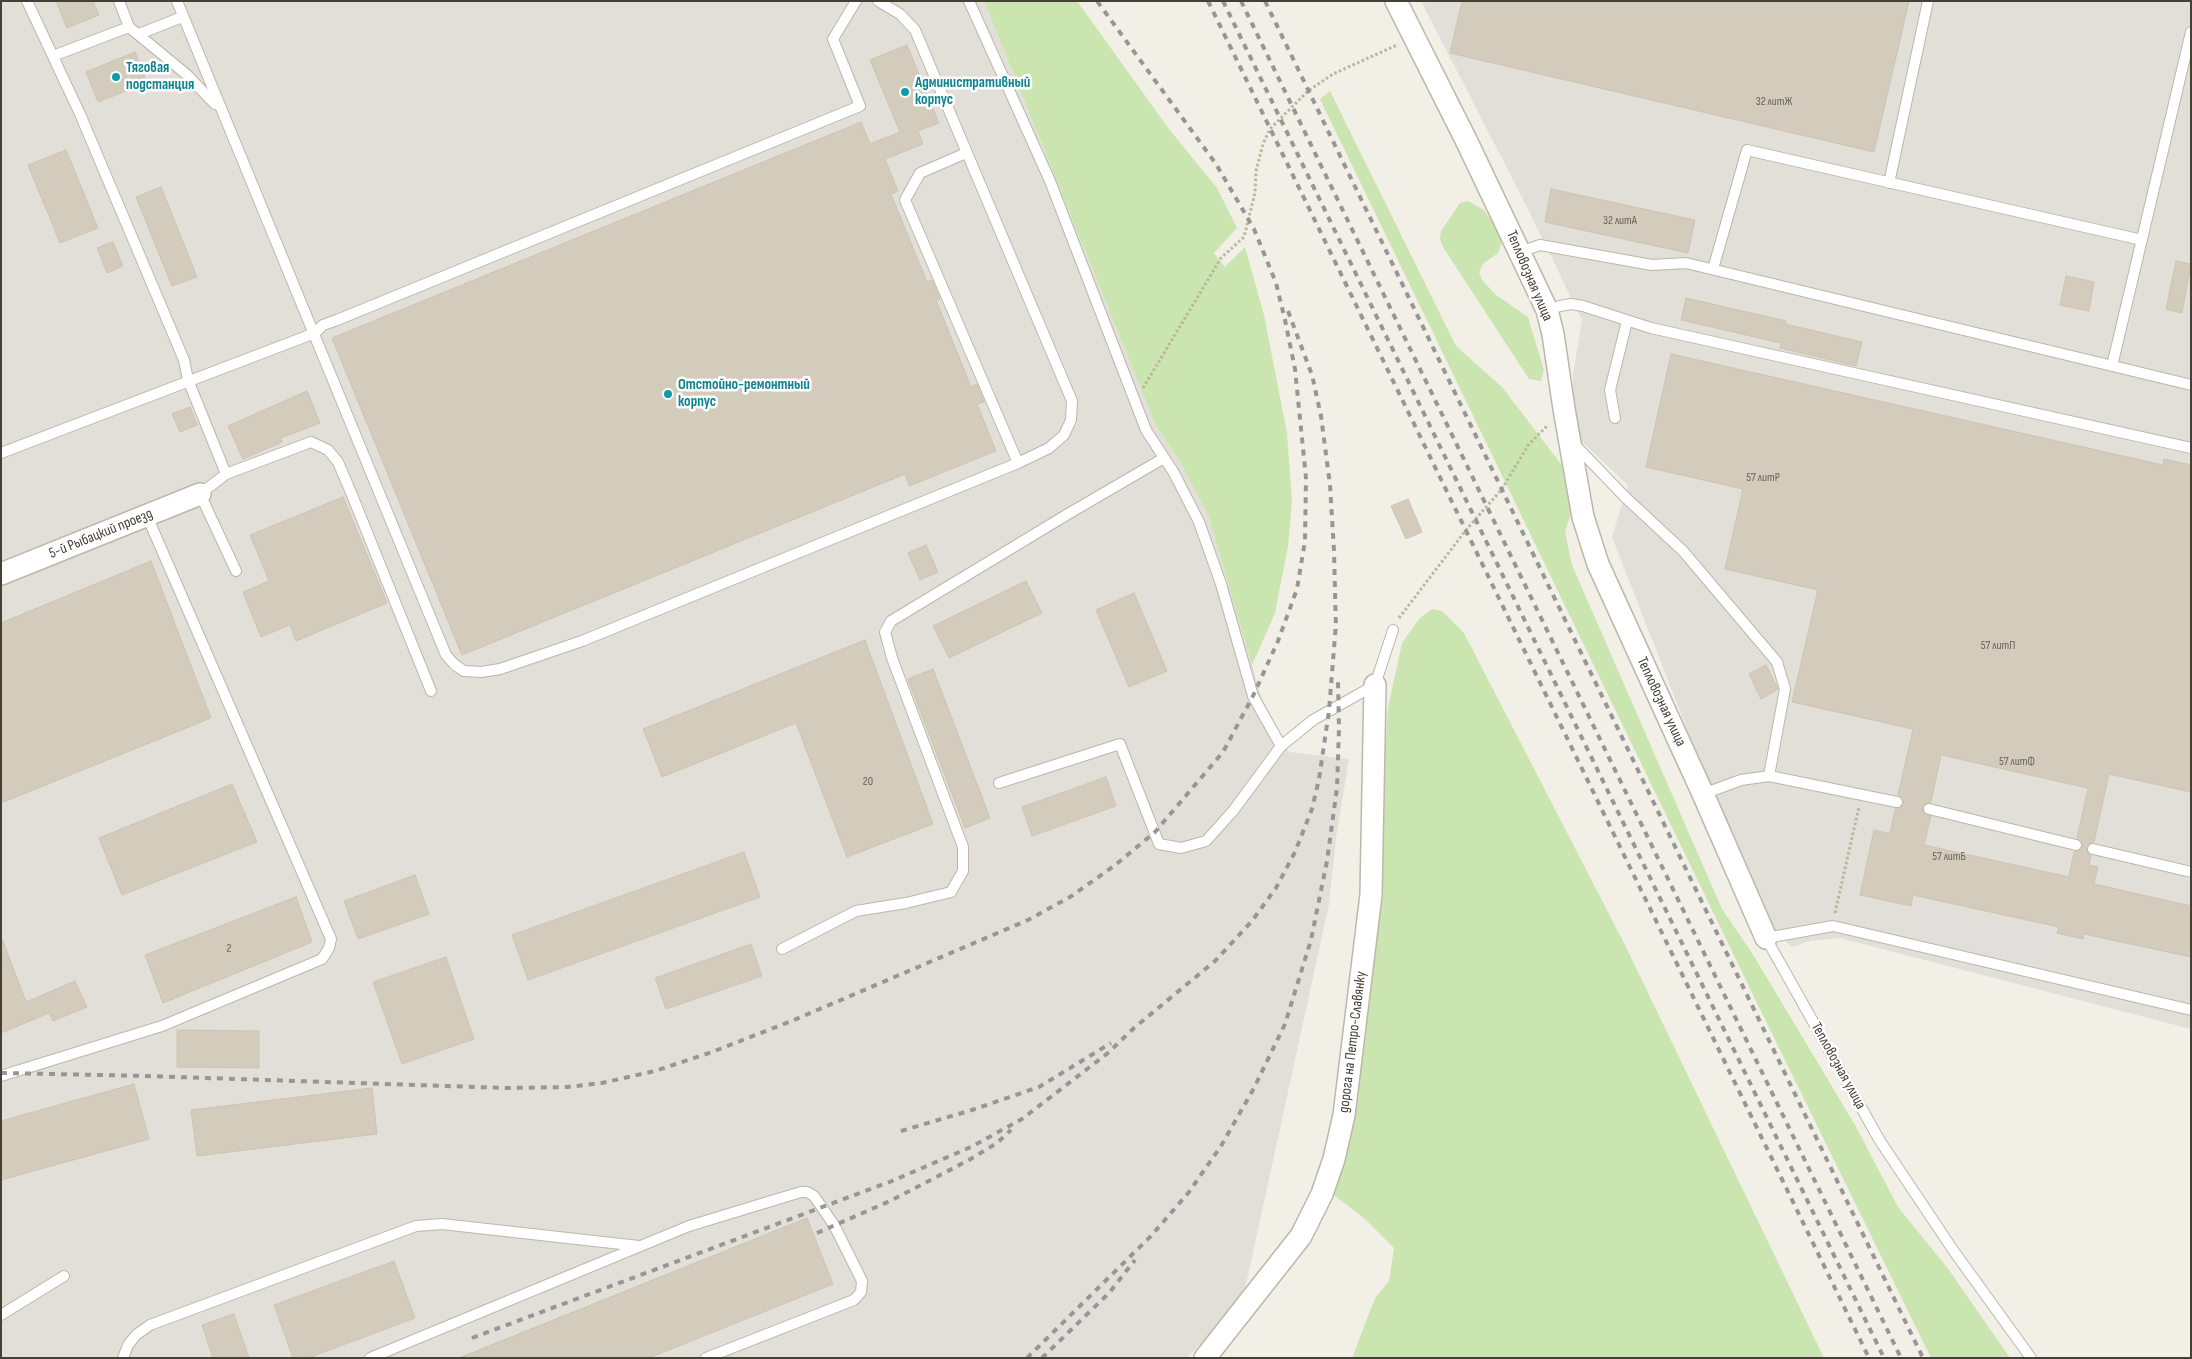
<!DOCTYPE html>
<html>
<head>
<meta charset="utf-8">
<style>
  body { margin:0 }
  #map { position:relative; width:2192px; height:1359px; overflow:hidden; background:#f2efe7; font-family:"Sofia Sans Condensed",sans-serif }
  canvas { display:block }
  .frame { position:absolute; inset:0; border:2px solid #454036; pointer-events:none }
</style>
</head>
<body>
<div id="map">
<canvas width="2192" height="1359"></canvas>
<div class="frame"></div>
</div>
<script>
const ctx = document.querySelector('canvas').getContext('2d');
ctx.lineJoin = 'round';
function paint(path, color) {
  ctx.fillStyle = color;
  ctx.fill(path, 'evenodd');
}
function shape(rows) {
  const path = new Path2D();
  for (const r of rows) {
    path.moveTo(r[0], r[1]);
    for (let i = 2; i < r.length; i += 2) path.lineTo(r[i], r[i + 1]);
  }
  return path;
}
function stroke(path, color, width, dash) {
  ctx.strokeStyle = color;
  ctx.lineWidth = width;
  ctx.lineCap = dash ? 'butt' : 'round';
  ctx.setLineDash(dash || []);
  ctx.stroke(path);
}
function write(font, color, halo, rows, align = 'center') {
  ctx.font = font + ' "Sofia Sans Condensed",sans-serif';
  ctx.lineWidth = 5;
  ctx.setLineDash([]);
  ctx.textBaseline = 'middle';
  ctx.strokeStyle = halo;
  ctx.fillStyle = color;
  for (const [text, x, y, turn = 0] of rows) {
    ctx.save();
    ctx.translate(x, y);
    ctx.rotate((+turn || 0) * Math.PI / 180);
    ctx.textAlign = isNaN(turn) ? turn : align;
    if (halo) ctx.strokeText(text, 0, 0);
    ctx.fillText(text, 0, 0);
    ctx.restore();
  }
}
paint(shape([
  [1,1,984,1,1156,426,1182,465,1209,518,1262,699,1289,752,1349,759,1336,838,1329,904,1243,1298,1187,1358,1,1358],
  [1421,1,2191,1,2191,1029,1840,938,1810,941,1792,947,1762,921,1612,537,1628,485,1579,439,1573,400,1573,375,1582,320,1527,207]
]), '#e2ded8');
paint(shape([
  [984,1,1077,1,1169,129,1217,188,1237,228,1214,253,1225,267,1245,247,1264,315,1287,433,1292,500,1288,546,1275,613,1252,665,1209,518,1182,465,1156,426],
  [1330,91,1456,346,1502,387,1567,472,1574,504,1565,532,1572,565,1722,909,1752,953,1855,1125,1898,1207,1949,1270,2010,1358,1931,1358,1756,1001,1320,99],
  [1468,201,1484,210,1503,238,1498,253,1483,264,1479,272,1482,280,1496,295,1528,317,1544,370,1541,381,1529,379,1443,247,1440,239,1441,231,1460,203],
  [1432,609,1442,611,1464,633,1625,945,1824,1358,1352,1358,1375,1298,1389,1281,1394,1248,1365,1219,1334,1195,1353,1108,1366,1022,1379,900,1379,847,1388,708,1402,643,1419,619]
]), '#cbe5b1');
paint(shape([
  [1925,907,2048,934,2042,962,1919,935]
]), '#e1dfdb');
const building = shape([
  [56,1,93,1,99,15,67,28,56,1],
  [1462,1,1909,1,1874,152,1450,53,1462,1],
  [907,45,939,123,918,131,923,144,885,159,898,191,891,194,927,282,932,280,940,299,936,300,971,387,977,384,984,402,977,404,996,451,909,486,905,474,462,655,332,338,861,122,870,144,900,132,870,60,907,45],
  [135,52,147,83,98,102,86,72,135,52],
  [66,150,98,228,60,243,28,165,66,150],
  [161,187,197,277,172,286,136,197,161,187],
  [1551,189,1695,220,1688,253,1545,222,1551,189],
  [113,242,123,266,107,273,97,248,113,242],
  [2176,261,2191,264,2182,313,2166,309,2176,261],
  [2066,276,2094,282,2089,311,2060,305,2066,276],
  [1686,298,1786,321,1785,324,1862,342,1856,366,1780,348,1781,343,1681,320,1686,298],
  [1671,354,2163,465,2164,459,2191,465,2191,792,2109,774,2094,842,2088,844,2086,848,2088,854,2091,856,2089,865,2098,867,2094,884,2191,906,2191,957,2084,934,2083,939,2057,933,2059,927,1913,895,1911,906,1860,895,1874,830,1890,834,1895,809,1900,808,1904,804,1903,799,1898,795,1913,729,1792,702,1818,590,1725,569,1743,489,1646,467,1671,354],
  [1941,755,2088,788,2077,838,2081,840,2083,846,2081,850,2074,852,2069,877,1924,845,1931,816,1924,814,1922,808,1924,804,1931,802,1941,755],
  [307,391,320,423,281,438,282,442,243,459,228,426,307,391],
  [190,407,197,425,180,432,172,414,190,407],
  [343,497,387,603,296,641,290,625,261,637,243,592,269,581,250,535,343,497],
  [1408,499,1422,532,1406,539,1391,506,1408,499],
  [926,545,938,572,920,580,908,553,926,545],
  [151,561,211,718,1,803,1,623,151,561],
  [1026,581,1042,613,949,658,933,626,1026,581],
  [1134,593,1167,671,1129,687,1096,610,1134,593],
  [865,640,933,824,847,857,796,723,662,777,643,729,865,640],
  [1766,665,1778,689,1761,699,1749,674,1766,665],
  [933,669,990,818,965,828,908,679,933,669],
  [1106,777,1116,806,1032,836,1022,807,1106,777],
  [232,784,257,842,122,895,99,838,232,784],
  [744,852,760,897,528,980,512,935,744,852],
  [415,875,429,914,358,939,344,901,415,875],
  [296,897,312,942,163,1003,145,955,296,897],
  [3,941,26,1002,75,981,87,1007,53,1021,49,1013,1,1033,3,941],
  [751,944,762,976,666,1009,655,978,751,944],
  [446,957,474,1039,402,1064,373,982,446,957],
  [177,1030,259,1031,259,1068,177,1067,177,1030],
  [134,1084,149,1139,1,1180,1,1121,134,1084],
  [372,1088,377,1134,197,1156,191,1110,372,1088],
  [807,1218,833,1284,649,1358,459,1358,807,1218],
  [394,1261,415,1318,308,1358,293,1358,274,1305,394,1261],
  [234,1314,249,1358,213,1358,202,1325,234,1314]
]);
paint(building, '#d3ccbd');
stroke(building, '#cec4b0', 1);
const service = shape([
  [27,1,80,114,184,360,188,380,226,474],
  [177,1,446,655,455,665,464,671,481,672,500,669,582,641,1018,463,1049,448,1064,435,1071,420,1072,401,915,30,900,14,878,1],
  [969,1,1050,181,1146,430,1174,473,1199,522,1221,584,1253,696,1281,746],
  [129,27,186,74,215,104],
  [139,34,182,17],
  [53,56,129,27,119,1],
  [966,153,920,173,905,200,1018,463],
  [1889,183,1928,1],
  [1520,252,1540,245,1652,265,1686,263,2191,385],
  [1713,269,1747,150,2142,240],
  [1547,310,1560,306,1571,304,1583,306,1651,328,2191,448],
  [2112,366,2191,32],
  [1615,418,1610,390,1627,321],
  [1574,444,1625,497,1683,551,1777,662,1785,689,1769,776],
  [1,453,315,333,323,325,337,320,860,106,833,39,856,1],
  [236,571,200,494,226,474,311,442,328,450,338,462,352,495,431,691],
  [999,783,1120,744,1159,844,1181,848,1206,841,1233,811,1281,746,1313,720,1375,685,1393,630],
  [1703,794,1741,780,1769,776,1897,802],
  [1929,809,2076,845],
  [2093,849,2191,872],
  [782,949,856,911,906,903,951,892,963,871,963,847,892,658,885,632,891,621,1068,514,1164,458],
  [1,1076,162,1026,322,959,329,948,331,939,147,516],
  [1,1315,64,1276],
  [123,1358,128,1345,136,1335,150,1325,416,1226,442,1224,639,1246],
  [370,1358,689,1226,801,1192,807,1192,814,1196,834,1225,862,1281,861,1292,854,1300,706,1358],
  [2031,1358,1953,1250,1880,1141,1766,938,1833,926,2191,1010]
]);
const minor = shape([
  [1396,1,1467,142,1547,310,1553,334,1564,409,1583,517,1598,564,1703,794,1766,938],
  [1,574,200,494],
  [1205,1358,1301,1236,1322,1194,1334,1159,1344,1115,1371,895,1375,685]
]);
stroke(service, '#bdb7aa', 12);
stroke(minor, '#bdb7aa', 24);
stroke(shape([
  [1143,388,1221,258,1244,237,1255,193,1256,171,1263,144,1270,129,1308,91,1333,74,1397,45],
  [1399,618,1466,530,1502,489,1529,444,1547,426],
  [1835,913,1859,807]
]), '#beb49c', 3, [2.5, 2.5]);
stroke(service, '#fff', 10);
stroke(minor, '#fff', 21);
stroke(shape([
  [1208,1,1869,1358],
  [1223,1,1884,1358],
  [1241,1,1901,1358],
  [1265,1,1923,1358],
  [1288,311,1312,375,1321,416,1330,485,1334,551,1336,630],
  [1,1073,146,1076,506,1088,567,1087,602,1083,655,1071,712,1052,794,1020,1028,920,1070,897,1114,866,1155,832,1223,752,1253,696,1278,641,1297,589,1305,541,1306,478,1295,369,1285,320,1276,283,1254,229,1216,164,1097,1],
  [901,1131,972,1110,1039,1087,1111,1043],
  [817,1233,890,1201,969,1160,997,1143,1011,1130],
  [472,1338,892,1181,971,1147,1022,1119,1108,1053,1134,1028,1215,961,1252,921,1276,888,1295,852,1312,809,1319,779,1329,711,1336,623],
  [1027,1358,1151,1236,1189,1192,1221,1146,1254,1088,1285,1024,1311,940,1327,861,1337,788,1339,729,1338,682],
  [1042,1358,1109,1293,1135,1260]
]), '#969696', 4, [6, 6]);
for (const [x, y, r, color] of [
  [116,77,5,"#0f9aa8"],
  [905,92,5,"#0f9aa8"],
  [668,394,5,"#0f9aa8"]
]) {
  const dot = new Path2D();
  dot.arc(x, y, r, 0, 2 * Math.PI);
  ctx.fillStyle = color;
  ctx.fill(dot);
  stroke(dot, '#fff', 2);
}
write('12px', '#686358', null, [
  ["32 литЖ",1774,102],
  ["32 литА",1620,221],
  ["57 литР",1763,478],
  ["57 литП",1998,646],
  ["57 литФ",2017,762],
  ["20",868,782],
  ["57 литБ",1949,857],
  ["2",229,949]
]);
write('bold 15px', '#0d838f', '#fff', [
  ["Тяговая",126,68],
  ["подстанция",126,85],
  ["Административный",915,83],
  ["корпус",915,100],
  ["Отстойно-ремонтный",678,385],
  ["корпус",678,402]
], 'left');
write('15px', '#454036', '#fff', [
  ["Тепловозная улица",1529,276,67],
  ["5-й Рыбацкий проезд",101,534,-22],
  ["Тепловозная улица",1661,702,65],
  ["дорога на Петро-Славянку",1353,1042,-83],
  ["Тепловозная улица",1838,1066,61]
]);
</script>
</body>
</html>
